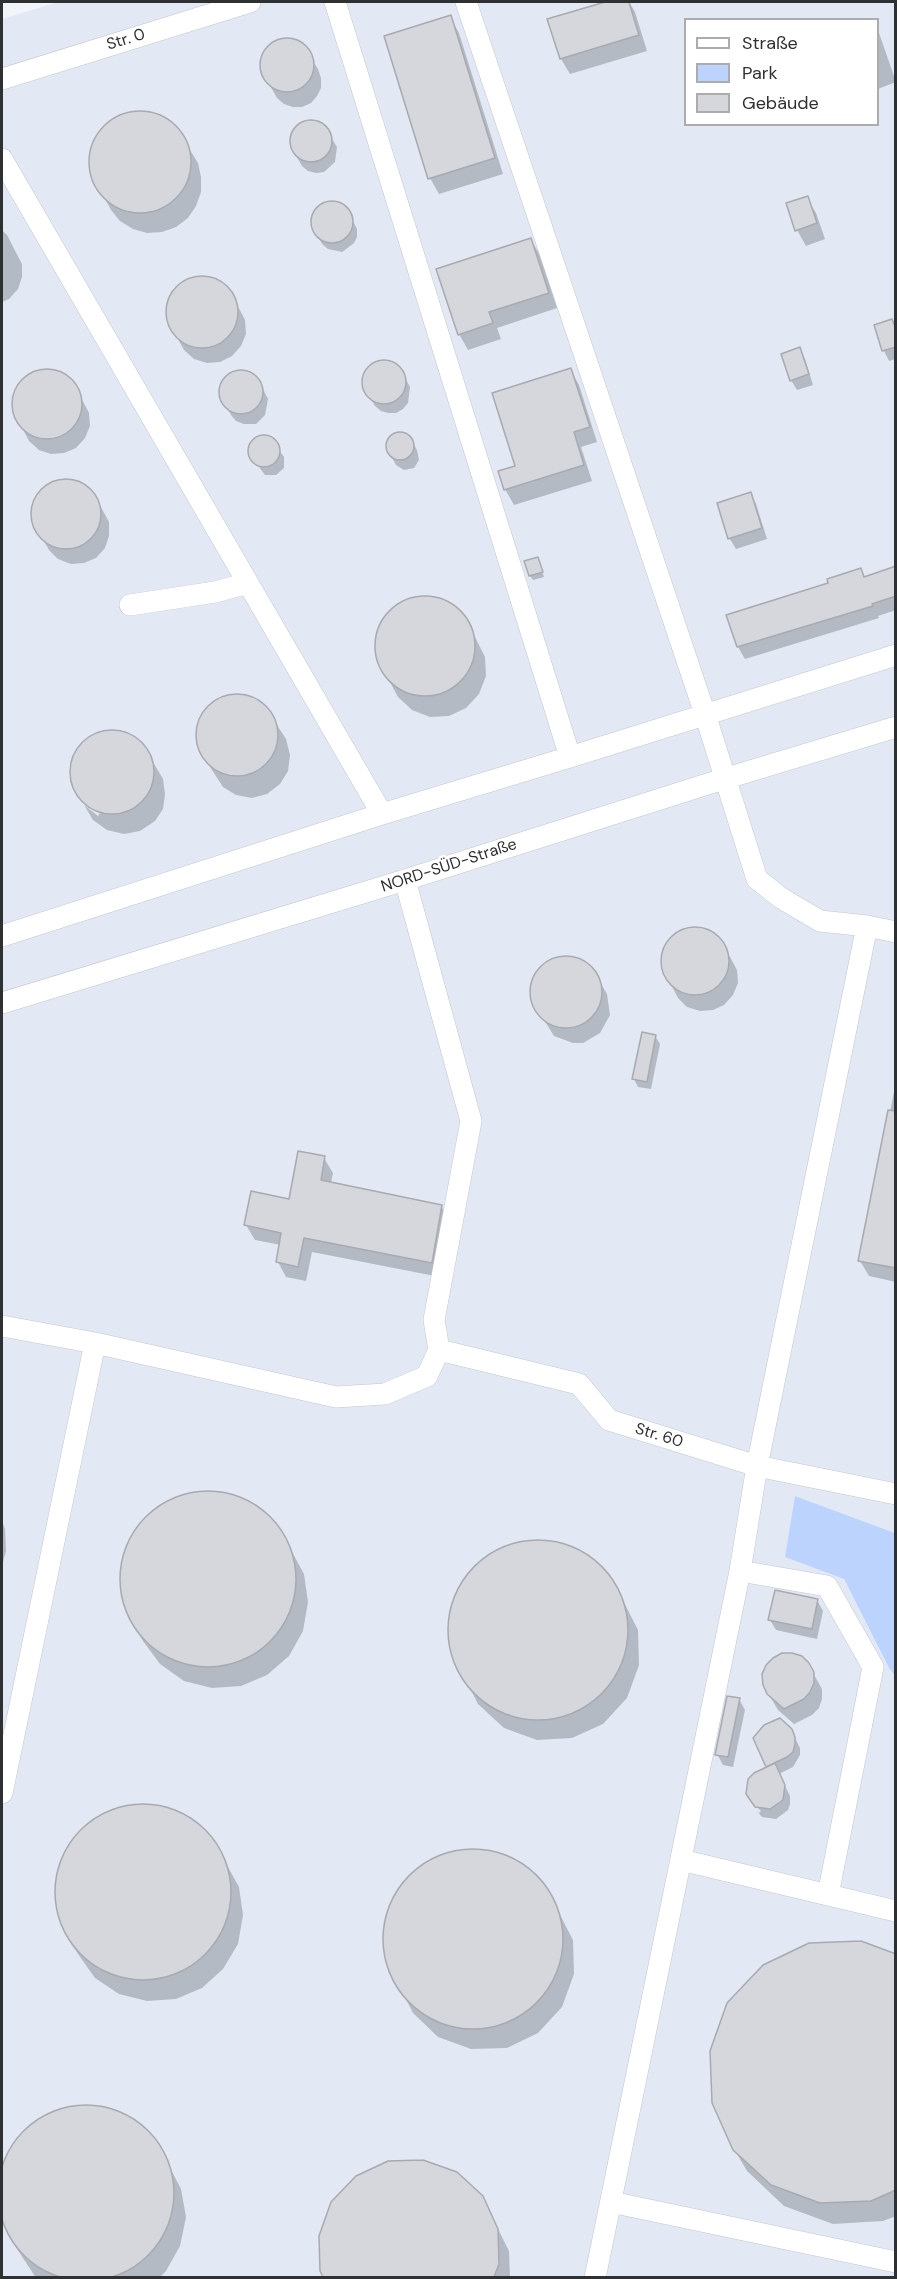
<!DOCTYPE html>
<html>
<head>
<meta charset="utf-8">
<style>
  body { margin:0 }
  #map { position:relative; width:897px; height:2279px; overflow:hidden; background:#f2f5fa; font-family:"DM Sans",sans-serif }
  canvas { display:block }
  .frame { position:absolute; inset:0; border:3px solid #2f3032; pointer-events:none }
  .legend { position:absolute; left:684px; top:18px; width:195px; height:108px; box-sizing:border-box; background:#fff; border:2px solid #acacad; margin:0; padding:8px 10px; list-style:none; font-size:18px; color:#2f3032 }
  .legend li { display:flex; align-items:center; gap:12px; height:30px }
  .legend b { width:30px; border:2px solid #acacad }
</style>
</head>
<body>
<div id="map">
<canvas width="897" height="2279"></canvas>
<div class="frame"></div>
<ul class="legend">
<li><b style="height:8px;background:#fff"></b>Straße</li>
<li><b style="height:16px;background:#bcd3fe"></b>Park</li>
<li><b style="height:16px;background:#d5d7dd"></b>Gebäude</li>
</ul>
</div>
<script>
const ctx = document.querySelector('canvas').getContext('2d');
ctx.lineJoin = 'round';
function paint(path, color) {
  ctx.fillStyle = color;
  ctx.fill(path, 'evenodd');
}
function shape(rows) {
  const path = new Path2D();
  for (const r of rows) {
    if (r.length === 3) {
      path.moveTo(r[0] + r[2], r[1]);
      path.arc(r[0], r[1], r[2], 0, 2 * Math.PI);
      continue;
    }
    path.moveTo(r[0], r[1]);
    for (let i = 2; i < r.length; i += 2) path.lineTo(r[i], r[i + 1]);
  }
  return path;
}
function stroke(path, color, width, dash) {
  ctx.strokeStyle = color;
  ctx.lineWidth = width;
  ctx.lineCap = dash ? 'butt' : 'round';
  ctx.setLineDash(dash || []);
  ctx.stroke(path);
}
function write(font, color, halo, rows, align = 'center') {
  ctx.font = font + ' "DM Sans",sans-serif';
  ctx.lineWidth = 5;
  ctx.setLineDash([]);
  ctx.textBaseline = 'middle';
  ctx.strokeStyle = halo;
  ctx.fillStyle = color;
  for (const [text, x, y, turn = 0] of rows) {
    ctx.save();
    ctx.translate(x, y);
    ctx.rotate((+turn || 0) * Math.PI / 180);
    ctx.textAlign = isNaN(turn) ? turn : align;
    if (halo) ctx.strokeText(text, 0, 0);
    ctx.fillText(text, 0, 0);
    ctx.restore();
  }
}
paint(shape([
  [58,2,895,2,895,1533,795,1496,844,1579,889,1668,895,1676,895,2277,2,2277,2,19],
  [686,20,878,20,878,124,686,124]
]), '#e2e9f5');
paint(shape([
  [795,1496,895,1533,895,1676,889,1668,844,1579,785,1557]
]), '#bcd3fe');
paint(shape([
  [610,2,629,2,635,12,647,51,570,74,561,59,549,20],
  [450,17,459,33,503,174,439,194,430,178],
  [878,30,896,82,878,89],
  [285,40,294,41,303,46,318,69,321,78,321,88,317,96,311,103,302,107,293,107,284,104,277,98,263,73,261,64,263,55,269,48],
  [138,112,152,114,166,120,177,129,198,163,201,177,201,192,196,206,188,218,176,227,162,232,147,233,133,229,120,221,111,210,92,175,91,160,93,145,100,133,111,122,123,115],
  [313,121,326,129,337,147,335,162,324,172,316,173,308,171,302,166,292,148,293,132,298,126],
  [807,198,816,213,825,239,806,246,797,230],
  [328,203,342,206,348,211,357,229,357,237,354,243,342,252,328,249,322,244,313,226,316,211],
  [2,230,7,235,22,264,22,277,18,289,9,299,2,302],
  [531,240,540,255,557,308,497,328,501,339,468,350,459,334],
  [207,278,219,282,230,291,245,320,246,334,241,346,232,356,220,362,207,363,194,359,184,350,168,321,168,308,172,295,181,285,193,279],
  [892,321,896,327,896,359,889,361,884,351,876,326],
  [799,349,805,359,813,385,797,390,791,380],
  [386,361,400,369,410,387,408,403,403,409,396,413,388,413,381,411,375,406,365,388,366,372,371,366],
  [570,369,579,385,597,442,581,447,592,481,514,505,505,489],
  [52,371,64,375,74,384,89,413,90,426,85,438,76,448,64,453,51,454,39,450,29,441,14,412,13,399,18,387,27,377,38,372],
  [237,372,253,375,259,381,268,399,265,415,256,424,244,424,236,421,231,415,221,397,221,388,224,381,229,375],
  [402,434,411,439,417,450,419,460,414,468,404,470,396,465,390,454,387,444,393,436],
  [259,438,270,438,284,457,284,468,276,475,265,475,251,456,251,445],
  [72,480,84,485,94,494,109,522,109,536,105,548,96,558,84,563,71,564,58,559,49,550,33,522,33,509,38,496,46,486,58,481],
  [751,494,756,504,767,539,736,549,730,539,719,504],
  [538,558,544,577,533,580,530,576],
  [896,568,896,610,878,616,879,618,745,659,738,647,829,584,861,570,865,578],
  [414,598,433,598,451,604,465,617,485,657,486,676,479,694,466,708,449,716,430,717,412,710,398,697,377,658,376,638,383,620,396,606],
  [235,695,250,697,264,705,286,739,290,755,288,771,280,784,267,794,252,798,236,795,223,787,201,753,197,738,199,722,207,708,220,699],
  [115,731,130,735,143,745,163,779,165,794,163,809,155,821,140,831,124,834,107,830,93,820,84,805,98,816,100,813,82,800,72,783,71,767,76,752,86,740,100,732],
  [700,928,713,933,722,942,737,970,738,983,733,995,724,1005,713,1010,700,1011,687,1007,678,998,663,969,662,956,667,944,676,934,687,929],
  [564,958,584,963,592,969,607,994,610,1015,600,1033,583,1043,573,1043,554,1036,533,1002,532,992,538,972,545,965],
  [655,1036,660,1044,651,1089,638,1087,634,1079],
  [896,1082,896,1282,869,1276,860,1261],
  [324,1158,333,1173,331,1183,441,1206,450,1221,440,1277,312,1252,306,1281,286,1277,278,1262,281,1245,255,1240,246,1225,290,1200],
  [203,1492,231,1494,257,1506,278,1526,304,1574,308,1602,303,1631,289,1656,267,1675,241,1686,212,1688,184,1681,160,1664,143,1641,131,1620,122,1592,122,1563,132,1536,150,1514,175,1498],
  [2,1521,5,1529,6,1551,2,1566],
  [552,1541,585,1553,611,1577,638,1630,639,1665,627,1698,603,1724,572,1738,537,1740,504,1728,478,1704,451,1650,450,1616,462,1583,486,1557,517,1542],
  [817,1600,823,1611,817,1639,776,1630,770,1620],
  [808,1664,822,1689,822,1699,819,1708,812,1715,794,1724,778,1710,768,1693],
  [739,1699,745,1710,733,1767,723,1765,717,1754],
  [791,1730,800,1748,800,1755,793,1767,779,1774,790,1796,790,1804,788,1810,776,1819,762,1817,756,1810,759,1813,761,1811,751,1801,768,1768,755,1738],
  [137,1805,166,1807,192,1820,213,1840,239,1887,243,1915,238,1944,223,1969,202,1988,176,1999,147,2001,119,1994,95,1978,78,1954,65,1933,56,1905,57,1876,66,1849,85,1827,109,1811],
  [487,1850,520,1862,545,1886,573,1940,574,1974,562,2007,538,2033,507,2048,471,2049,438,2037,413,2013,386,1960,384,1924,396,1892,420,1866,452,1851],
  [896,1955,896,2216,883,2221,833,2224,784,2206,747,2171,734,2149],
  [80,2106,108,2109,135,2121,156,2141,181,2189,186,2217,180,2246,166,2271,159,2278,36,2278,8,2235,2,2215,2,2173,9,2151,27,2129,52,2113],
  [482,2197,509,2251,510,2278,325,2278,322,2271]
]), '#0003');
const building = shape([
  [605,2,629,2,639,35,560,59,547,19,605,2],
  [451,15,495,158,428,179,384,36,451,15],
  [287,65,27],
  [140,162,51],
  [311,141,21],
  [808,196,817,223,795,231,786,203,808,196],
  [332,222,21],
  [531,238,549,293,489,312,493,323,458,335,436,269,531,238],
  [202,312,36],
  [892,319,896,329,896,347,882,351,874,325,892,319],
  [800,347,809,374,790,381,781,354,800,347],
  [384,382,22],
  [571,368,590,427,574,432,584,465,504,490,498,471,515,466,492,393,571,368],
  [47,404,35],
  [241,392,22],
  [400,446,14],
  [264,451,16],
  [66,514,35],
  [751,492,762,528,728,539,717,503,751,492],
  [538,557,543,572,529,576,524,561,538,557],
  [896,566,896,596,872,604,873,606,737,647,726,615,828,583,827,579,861,568,864,577,896,566],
  [425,646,50],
  [237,735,41],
  [112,772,42],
  [695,961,34],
  [566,992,36],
  [642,1032,656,1035,647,1082,632,1079,642,1032],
  [888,1110,896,1111,896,1268,858,1261,888,1110],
  [298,1151,325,1156,321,1180,442,1205,432,1263,304,1238,298,1267,276,1262,281,1233,244,1225,251,1191,289,1199,298,1151],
  [208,1579,88],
  [538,1630,90],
  [775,1590,818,1599,812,1629,768,1620,775,1590],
  [782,1653,792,1653,802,1656,809,1663,814,1672,814,1683,810,1692,804,1699,784,1709,767,1694,763,1685,762,1674,766,1665,773,1658,782,1653],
  [727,1696,740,1698,728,1757,715,1755,727,1696],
  [780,1718,792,1729,795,1737,795,1744,793,1752,787,1757,766,1767,753,1738,764,1725,780,1718],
  [775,1763,785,1785,783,1800,770,1809,755,1807,746,1794,748,1779,754,1773,775,1763],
  [143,1892,88],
  [473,1939,90],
  [861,1941,896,1954,896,2190,871,2201,820,2203,771,2185,733,2150,712,2103,710,2051,727,2003,763,1965,809,1943,861,1941],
  [86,2193,88],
  [423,2160,457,2172,483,2196,498,2229,499,2264,494,2277,323,2277,320,2271,319,2236,331,2202,356,2176,388,2161,423,2160]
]);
paint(building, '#d5d7dd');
stroke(building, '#a8aaaf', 1.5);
const minor = shape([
  [335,2,570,757],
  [466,2,705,714,757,879,781,898,820,921,867,926,896,932],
  [2,79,250,2],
  [2,159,382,814],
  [130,605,215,592,248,583],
  [2,936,382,814,570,757,896,655],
  [2,1003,405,880,717,781,896,727],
  [2,1326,95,1343,336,1397,385,1394,427,1376,439,1350,434,1320,471,1121,405,880],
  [439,1350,579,1384,609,1420,757,1466,896,1494],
  [740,1571,827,1586,873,1667,828,1895],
  [2,1793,95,1343],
  [681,1860,896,1911],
  [611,2202,896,2262],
  [595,2278,740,1571,757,1466,867,926]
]);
stroke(minor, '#c4c7cc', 22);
stroke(minor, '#fff', 21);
write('16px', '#2f3032', '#fff', [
  ["Str. 0",126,40,-17],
  ["NORD-SÜD-Straße",449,866,-18],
  ["Str. 60",659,1436,17]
]);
</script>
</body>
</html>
